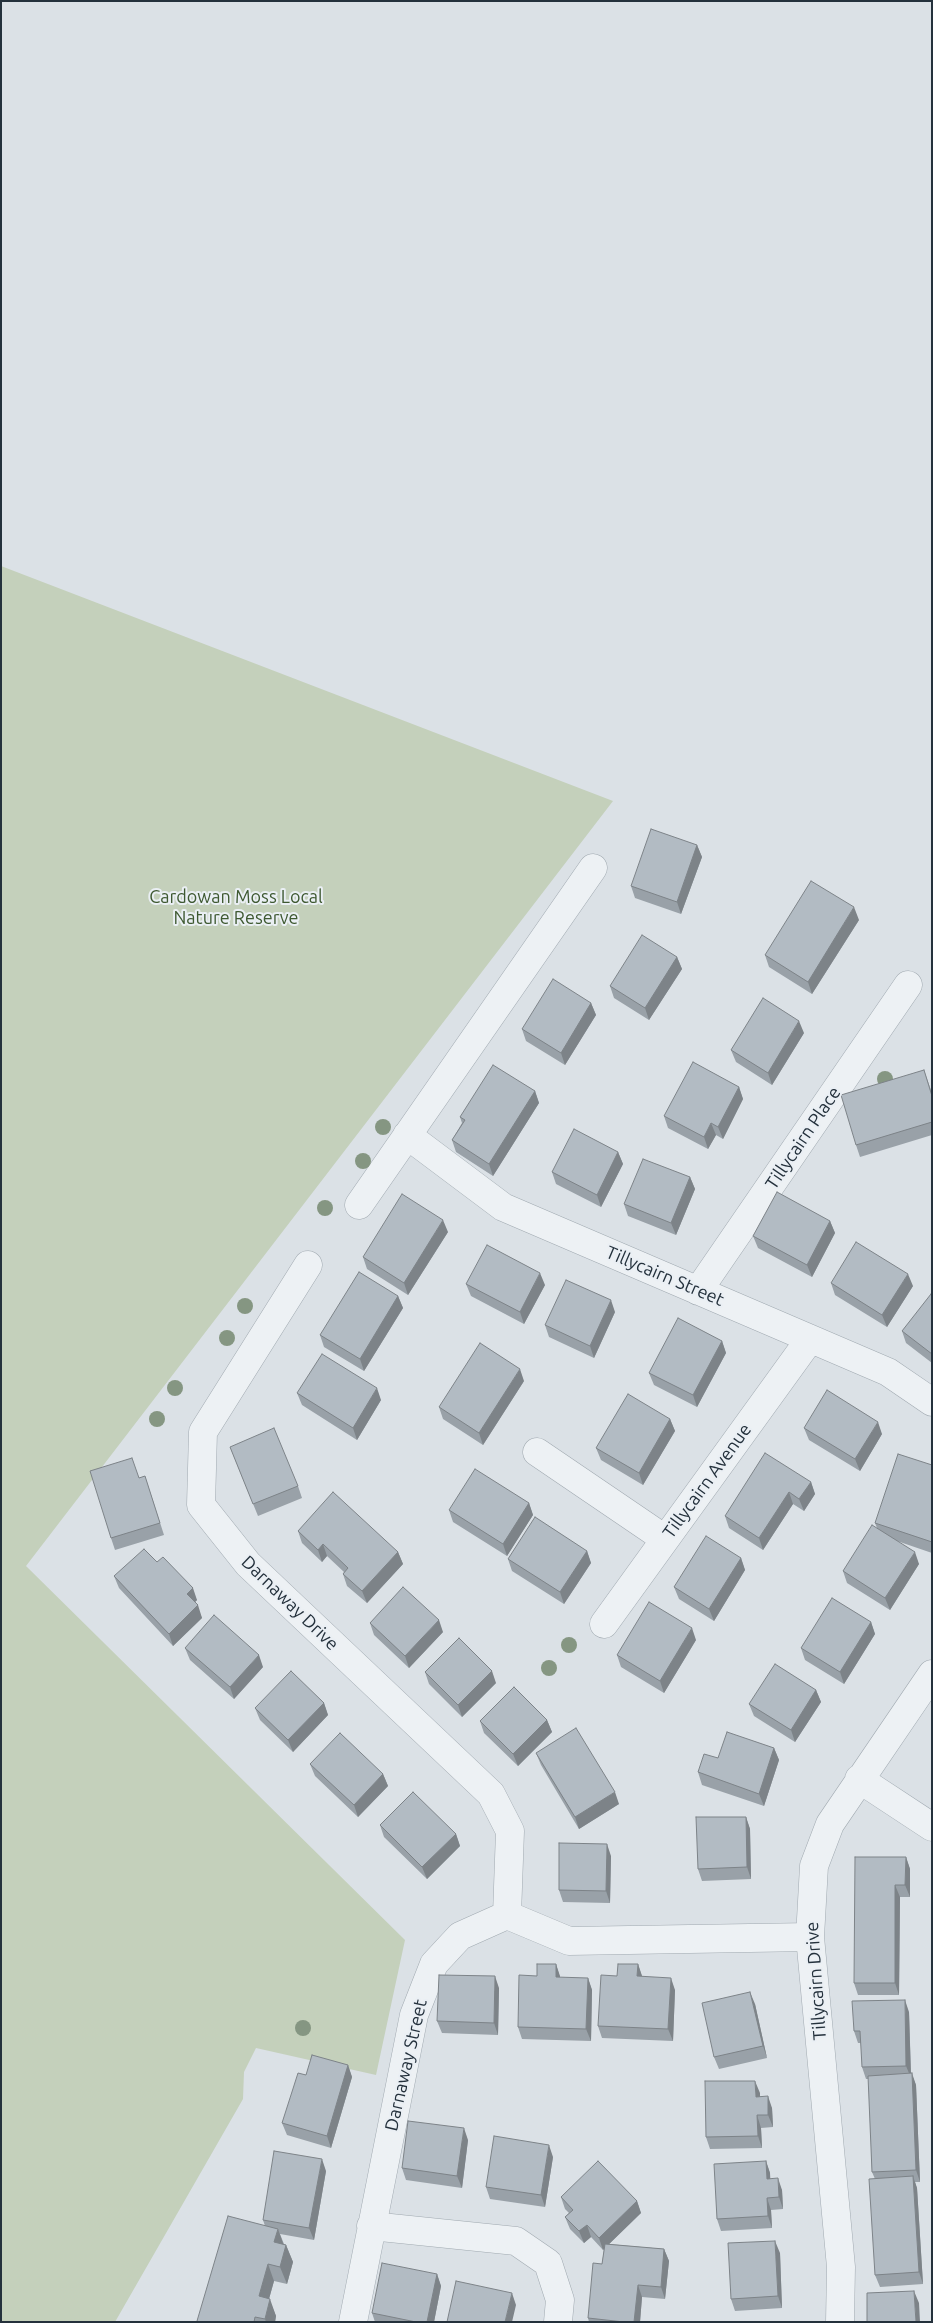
<!DOCTYPE html>
<html>
<head>
<meta charset="utf-8">
<style>
  body { margin:0 }
  #map { position:relative; width:933px; height:2323px; overflow:hidden; background:#dbe1e6; font-family:Ubuntu,sans-serif }
  canvas { display:block }
  .frame { position:absolute; inset:0; border:2px solid #24313c; pointer-events:none }
</style>
</head>
<body>
<div id="map">
<canvas width="933" height="2323"></canvas>
<div class="frame"></div>
</div>
<script>
const ctx = document.querySelector('canvas').getContext('2d');
ctx.lineJoin = 'round';
function paint(path, color) {
  ctx.fillStyle = color;
  ctx.fill(path, 'evenodd');
}
function shape(rows) {
  const path = new Path2D();
  for (const r of rows) {
    path.moveTo(r[0], r[1]);
    for (let i = 2; i < r.length; i += 2) path.lineTo(r[i], r[i + 1]);
  }
  return path;
}
function stroke(path, color, width, dash) {
  ctx.strokeStyle = color;
  ctx.lineWidth = width;
  ctx.lineCap = dash ? 'butt' : 'round';
  ctx.setLineDash(dash || []);
  ctx.stroke(path);
}
function write(font, color, halo, rows, align = 'center') {
  ctx.font = font + ' Ubuntu,sans-serif';
  ctx.lineWidth = 4;
  ctx.setLineDash([]);
  ctx.textBaseline = 'middle';
  ctx.strokeStyle = halo;
  ctx.fillStyle = color;
  for (const [text, x, y, turn = 0] of rows) {
    ctx.save();
    ctx.translate(x, y);
    ctx.rotate((+turn || 0) * Math.PI / 180);
    ctx.textAlign = isNaN(turn) ? turn : align;
    if (halo) ctx.strokeText(text, 0, 0);
    ctx.fillText(text, 0, 0);
    ctx.restore();
  }
}
paint(shape([
  [1,566,613,801,26,1566,405,1940,376,2075,256,2048,244,2072,243,2099,115,2322,1,2322]
]), '#c4d0bb');
const minor = shape([
  [407,1135,503,1207,888,1372,932,1402],
  [359,1205,593,868],
  [308,1265,203,1432,201,1505,248,1564,491,1794,510,1831,507,1915],
  [698,1291,908,985],
  [537,1452,665,1539],
  [604,1624,810,1339],
  [859,1779,932,1827],
  [371,2226,516,2241,548,2263,560,2300,558,2322],
  [353,2322,414,2015,434,1964,460,1936,507,1915,569,1941,810,1937],
  [840,2322,841,2267,810,1937,814,1866,830,1824,932,1674]
]);
stroke(minor, '#a0a9b0', 29);
stroke(minor, '#edf1f4', 28);
ctx.fillStyle = '#859682';
for (const [x, y] of [
  [885,1079],
  [383,1127],
  [363,1161],
  [325,1208],
  [245,1306],
  [227,1338],
  [175,1388],
  [157,1419],
  [569,1645],
  [549,1668],
  [303,2028]
]) {
  ctx.beginPath();
  ctx.arc(x, y, 8, 0, 2 * Math.PI);
  ctx.fill();
}
paint(shape([
  [697,845,702,857,681,914,635,898,631,886],
  [859,920,812,994,769,967,765,955],
  [677,957,682,969,649,1020,614,998,610,986],
  [591,1003,596,1015,565,1065,526,1041,522,1029],
  [804,1033,772,1085,736,1062,731,1050],
  [924,1070,932,1093,932,1135,860,1157,856,1145],
  [739,1087,743,1099,723,1139,716,1135,708,1149,668,1128,664,1116],
  [535,1091,539,1103,493,1176,456,1152,452,1140,462,1123,460,1117],
  [618,1152,623,1164,601,1207,556,1184,552,1172],
  [690,1177,695,1189,676,1235,628,1216,624,1204],
  [830,1221,835,1233,812,1277,758,1248,753,1236],
  [448,1232,408,1295,367,1269,363,1257],
  [831,1283,913,1286,887,1327,835,1295],
  [466,1284,545,1285,524,1324,471,1296],
  [932,1295,932,1363,906,1343,902,1331],
  [398,1296,403,1308,364,1371,324,1347,320,1335],
  [615,1312,594,1358,549,1337,545,1325],
  [722,1341,726,1353,697,1407,654,1385,649,1373],
  [524,1381,483,1445,443,1419,439,1407],
  [297,1393,381,1400,357,1440,302,1405],
  [670,1419,675,1431,643,1485,601,1460,596,1448],
  [804,1428,882,1434,860,1471,809,1440],
  [230,1447,298,1486,302,1498,258,1516],
  [932,1465,932,1553,897,1541,919,1564,890,1610,847,1583,843,1571,877,1528,875,1523],
  [145,1476,164,1535,115,1550,111,1538,139,1478],
  [811,1482,815,1494,804,1511,793,1504,763,1550,729,1528,725,1516],
  [529,1503,533,1515,507,1556,453,1522,449,1510],
  [298,1531,398,1552,403,1564,367,1603,347,1586,343,1574,344,1572,327,1556,322,1562,302,1543],
  [587,1551,591,1563,564,1604,512,1571,508,1559],
  [741,1558,745,1570,714,1621,679,1599,674,1587],
  [157,1562,197,1600,195,1602,202,1618,173,1646,119,1588,114,1576],
  [871,1622,875,1634,844,1684,805,1660,801,1648],
  [370,1623,443,1632,409,1668,374,1635],
  [696,1640,664,1693,621,1667,617,1655],
  [185,1648,263,1667,234,1699,190,1660],
  [425,1672,496,1683,462,1717,429,1684],
  [816,1690,821,1702,795,1742,754,1716,749,1704],
  [324,1703,328,1715,293,1752,260,1720,255,1708],
  [547,1720,552,1732,518,1766,484,1733,480,1721],
  [774,1748,779,1760,764,1806,702,1785,698,1772,718,1758],
  [536,1753,619,1804,579,1829,541,1765],
  [310,1764,383,1774,388,1786,358,1817,315,1776],
  [746,1817,750,1829,751,1879,702,1881,698,1869],
  [380,1825,456,1834,460,1846,427,1879,384,1837],
  [611,1856,610,1903,563,1902,559,1890],
  [906,1857,910,1869,910,1897,900,1897,899,1995,858,1995,854,1983],
  [556,1964,560,1978,588,1978,592,1990,591,2041,522,2039,518,2027,537,1976],
  [638,1964,642,1976,675,1990,673,2041,602,2038,598,2026,617,1976],
  [499,1988,498,2035,442,2033,437,2021],
  [755,2004,767,2058,719,2069,714,2057],
  [909,2012,911,2073,916,2085,920,2182,915,2182,917,2188,923,2284,880,2287,875,2275,875,2179,872,2172,869,2079,866,2079,862,2067,861,2043,858,2043,854,2031],
  [348,2065,352,2077,331,2148,287,2135,282,2123,306,2075],
  [760,2093,760,2097,772,2108,773,2127,761,2128,762,2148,710,2149,706,2137],
  [468,2140,462,2188,406,2180,402,2168],
  [553,2157,545,2207,490,2199,486,2187],
  [766,2161,770,2173,770,2179,782,2190,783,2209,771,2210,772,2228,721,2231,717,2219],
  [326,2171,314,2240,280,2234,284,2244,286,2245,293,2262,287,2284,274,2281,269,2299,276,2316,275,2322,197,2322,265,2226,263,2220],
  [561,2197,637,2201,641,2213,609,2244,664,2249,669,2261,665,2299,642,2297,640,2322,589,2322,588,2318,602,2264,604,2249,603,2250,591,2237,584,2243,570,2229,565,2217,569,2213,565,2209],
  [780,2253,782,2308,735,2311,731,2299],
  [437,2274,441,2286,434,2322,375,2322,372,2313]
]), '#99a1a8');
paint(shape([
  [697,845,702,857,681,914,677,902],
  [854,907,859,920,812,994,808,982],
  [677,957,682,969,649,1020,645,1008],
  [591,1003,596,1015,565,1065,561,1053],
  [799,1021,804,1033,772,1085,768,1073],
  [739,1087,743,1099,723,1139,718,1127],
  [535,1091,539,1103,493,1176,489,1164],
  [711,1123,716,1135,708,1149,704,1137],
  [618,1152,623,1164,601,1207,597,1195],
  [690,1177,695,1189,676,1235,671,1223],
  [443,1220,448,1232,408,1295,404,1283],
  [830,1221,835,1233,812,1277,807,1265],
  [540,1273,545,1285,524,1324,520,1312],
  [908,1274,913,1286,887,1327,882,1315],
  [398,1296,403,1308,364,1371,360,1359],
  [611,1300,615,1312,594,1358,590,1346],
  [722,1341,726,1353,697,1407,693,1395],
  [520,1369,524,1381,483,1445,479,1433],
  [377,1388,381,1400,357,1440,353,1428],
  [670,1419,675,1431,643,1485,639,1473],
  [878,1422,882,1434,860,1471,855,1459],
  [811,1482,815,1494,804,1511,799,1499],
  [789,1492,793,1504,763,1550,759,1538],
  [529,1503,533,1515,507,1556,503,1544],
  [323,1544,327,1556,322,1562,318,1550],
  [587,1551,591,1563,564,1604,560,1592],
  [398,1552,403,1564,367,1603,362,1591],
  [915,1552,919,1564,890,1610,885,1598],
  [741,1558,745,1570,714,1621,709,1609],
  [193,1588,197,1600,191,1606,187,1594],
  [198,1605,202,1618,173,1646,169,1634],
  [439,1620,443,1632,409,1668,405,1656],
  [871,1622,875,1634,844,1684,840,1672],
  [692,1628,696,1640,664,1693,660,1681],
  [259,1655,263,1667,234,1699,230,1687],
  [492,1671,496,1683,462,1717,458,1705],
  [816,1690,821,1702,795,1742,791,1730],
  [324,1703,328,1715,293,1752,288,1740],
  [547,1720,552,1732,518,1766,513,1754],
  [774,1748,779,1760,764,1806,759,1794],
  [383,1774,388,1786,358,1817,354,1805],
  [615,1792,619,1804,579,1829,575,1817],
  [746,1817,750,1829,751,1879,747,1867],
  [456,1834,460,1846,427,1879,422,1867],
  [607,1844,611,1856,610,1903,606,1891],
  [906,1857,910,1869,910,1897,905,1885],
  [895,1885,900,1897,899,1995,895,1983],
  [556,1964,560,1976,560,1989,556,1977],
  [638,1964,642,1976,637,1976],
  [495,1976,499,1988,498,2035,494,2023],
  [588,1978,592,1990,591,2041,586,2029],
  [671,1978,675,1990,673,2041,668,2029],
  [750,1992,755,2004,767,2058,763,2046],
  [905,2000,909,2012,911,2078,906,2066],
  [348,2065,352,2077,331,2148,327,2136],
  [912,2073,916,2085,920,2182,916,2170],
  [755,2081,760,2093,760,2109,756,2097],
  [768,2096,772,2108,773,2127,768,2115],
  [757,2115,761,2128,762,2148,758,2136],
  [464,2128,468,2140,462,2188,457,2176],
  [549,2145,553,2157,545,2207,541,2195],
  [322,2159,326,2171,314,2240,309,2228],
  [766,2161,770,2173,771,2191,767,2179],
  [913,2176,917,2188,923,2284,919,2272],
  [778,2178,782,2190,783,2209,779,2197],
  [767,2198,771,2210,772,2228,768,2216],
  [637,2201,641,2213,603,2250,599,2238],
  [587,2225,591,2237,584,2243,579,2231],
  [278,2229,284,2246,274,2242],
  [775,2241,780,2253,782,2308,778,2296],
  [286,2245,293,2262,287,2284,280,2267],
  [664,2249,669,2261,665,2299,661,2287],
  [268,2264,274,2281,265,2313,259,2296],
  [437,2274,441,2286,434,2322,427,2322],
  [638,2285,642,2297,640,2322,634,2322],
  [914,2291,919,2303,920,2322,916,2322],
  [512,2293,516,2305,512,2322,505,2322],
  [270,2299,276,2316,275,2322,266,2322,265,2319]
]), '#7d8388');
const building = shape([
  [651,829,697,845,677,902,631,886,651,829],
  [811,881,854,907,808,982,765,955,811,881],
  [642,935,677,957,645,1008,610,986,642,935],
  [553,979,591,1003,561,1053,522,1029,553,979],
  [763,998,799,1021,768,1073,731,1050,763,998],
  [693,1062,739,1087,718,1127,711,1123,704,1137,664,1116,693,1062],
  [493,1065,535,1091,489,1164,452,1140,465,1120,460,1117,493,1065],
  [924,1070,932,1096,932,1122,856,1145,841,1095,924,1070],
  [574,1129,618,1152,597,1195,552,1172,574,1129],
  [643,1159,690,1177,671,1223,624,1204,643,1159],
  [777,1192,830,1221,807,1265,753,1236,777,1192],
  [402,1194,443,1220,404,1283,363,1257,402,1194],
  [856,1242,908,1274,882,1315,831,1283,856,1242],
  [487,1245,540,1273,520,1312,466,1284,487,1245],
  [359,1272,398,1296,360,1359,320,1335,359,1272],
  [566,1280,611,1300,590,1346,545,1325,566,1280],
  [931,1294,932,1295,932,1354,902,1331,931,1294],
  [678,1318,722,1341,693,1395,649,1373,678,1318],
  [480,1343,520,1369,479,1433,439,1407,480,1343],
  [322,1354,377,1388,353,1428,297,1393,322,1354],
  [827,1390,878,1422,855,1459,804,1428,827,1390],
  [628,1394,670,1419,639,1473,596,1448,628,1394],
  [274,1428,298,1486,253,1504,230,1447,274,1428],
  [765,1453,811,1482,799,1499,789,1492,759,1538,725,1516,765,1453],
  [898,1454,932,1465,932,1542,875,1523,898,1454],
  [132,1458,139,1478,145,1476,160,1523,111,1538,90,1471,132,1458],
  [475,1469,529,1503,503,1544,449,1510,475,1469],
  [333,1492,398,1552,362,1591,343,1574,348,1568,323,1544,318,1550,298,1531,333,1492],
  [535,1517,587,1551,560,1592,508,1559,535,1517],
  [872,1525,915,1552,885,1598,843,1571,872,1525],
  [706,1536,741,1558,709,1609,674,1587,706,1536],
  [144,1549,157,1562,163,1557,193,1588,187,1594,198,1605,169,1634,114,1576,144,1549],
  [403,1587,439,1620,405,1656,370,1623,403,1587],
  [832,1598,871,1622,840,1672,801,1648,832,1598],
  [649,1602,692,1628,660,1681,617,1655,649,1602],
  [214,1615,259,1655,230,1687,185,1648,214,1615],
  [459,1638,492,1671,458,1705,425,1672,459,1638],
  [775,1664,816,1690,791,1730,749,1704,775,1664],
  [291,1671,324,1703,288,1740,255,1708,291,1671],
  [514,1687,547,1720,513,1754,480,1721,514,1687],
  [576,1728,615,1792,575,1817,536,1753,576,1728],
  [727,1732,774,1748,759,1794,698,1772,704,1754,718,1758,727,1732],
  [340,1733,383,1774,354,1805,310,1764,340,1733],
  [413,1792,456,1834,422,1867,380,1825,413,1792],
  [696,1817,746,1817,747,1867,698,1869,696,1817],
  [559,1843,607,1844,606,1891,559,1890,559,1843],
  [855,1857,906,1857,905,1885,895,1885,895,1983,854,1983,855,1857],
  [537,1964,556,1964,556,1977,588,1978,586,2029,518,2027,519,1975,537,1976,537,1964],
  [618,1964,638,1964,637,1976,671,1978,668,2029,598,2026,601,1975,617,1976,618,1964],
  [439,1975,495,1976,494,2023,437,2021,439,1975],
  [750,1992,763,2046,714,2057,702,2003,750,1992],
  [905,2000,906,2066,862,2067,860,2031,854,2031,852,2001,905,2000],
  [312,2055,348,2065,327,2136,282,2123,298,2073,306,2075,312,2055],
  [912,2073,916,2170,872,2172,868,2076,912,2073],
  [705,2081,755,2081,756,2097,768,2096,768,2115,757,2115,758,2136,706,2137,705,2081],
  [408,2121,464,2128,457,2176,402,2168,408,2121],
  [494,2136,549,2145,541,2195,486,2187,494,2136],
  [274,2151,322,2159,309,2228,263,2220,274,2151],
  [598,2161,637,2201,599,2238,587,2225,579,2231,565,2217,573,2210,561,2197,598,2161],
  [766,2161,767,2179,778,2178,779,2197,767,2198,768,2216,717,2219,714,2164,766,2161],
  [913,2176,919,2272,875,2275,869,2179,913,2176],
  [228,2216,278,2229,274,2242,286,2245,280,2267,268,2264,259,2296,270,2299,265,2319,255,2317,254,2322,199,2322,197,2321,228,2216],
  [775,2241,778,2296,731,2299,728,2243,775,2241],
  [605,2244,664,2249,661,2287,638,2285,634,2322,624,2322,588,2318,593,2263,602,2264,605,2244],
  [382,2263,437,2274,427,2322,416,2322,372,2313,382,2263],
  [456,2281,512,2293,505,2322,447,2322,456,2281],
  [914,2291,916,2322,867,2322,867,2293,914,2291]
]);
paint(building, '#b2bbc3');
stroke(building, '#7d8388', 1);
write('18px', '#3e5931', '#eaeff4', [
  ["Cardowan Moss Local",236,897],
  ["Nature Reserve",236,918]
]);
write('18px', '#24313c', '#eaeff4', [
  ["Tillycairn Place",803,1138,-56],
  ["Tillycairn Street",665,1276,23],
  ["Tillycairn Avenue",707,1481,-54],
  ["Darnaway Drive",290,1603,44],
  ["Tillycairn Drive",816,1981,-94],
  ["Darnaway Street",406,2065,-77]
]);
</script>
</body>
</html>
